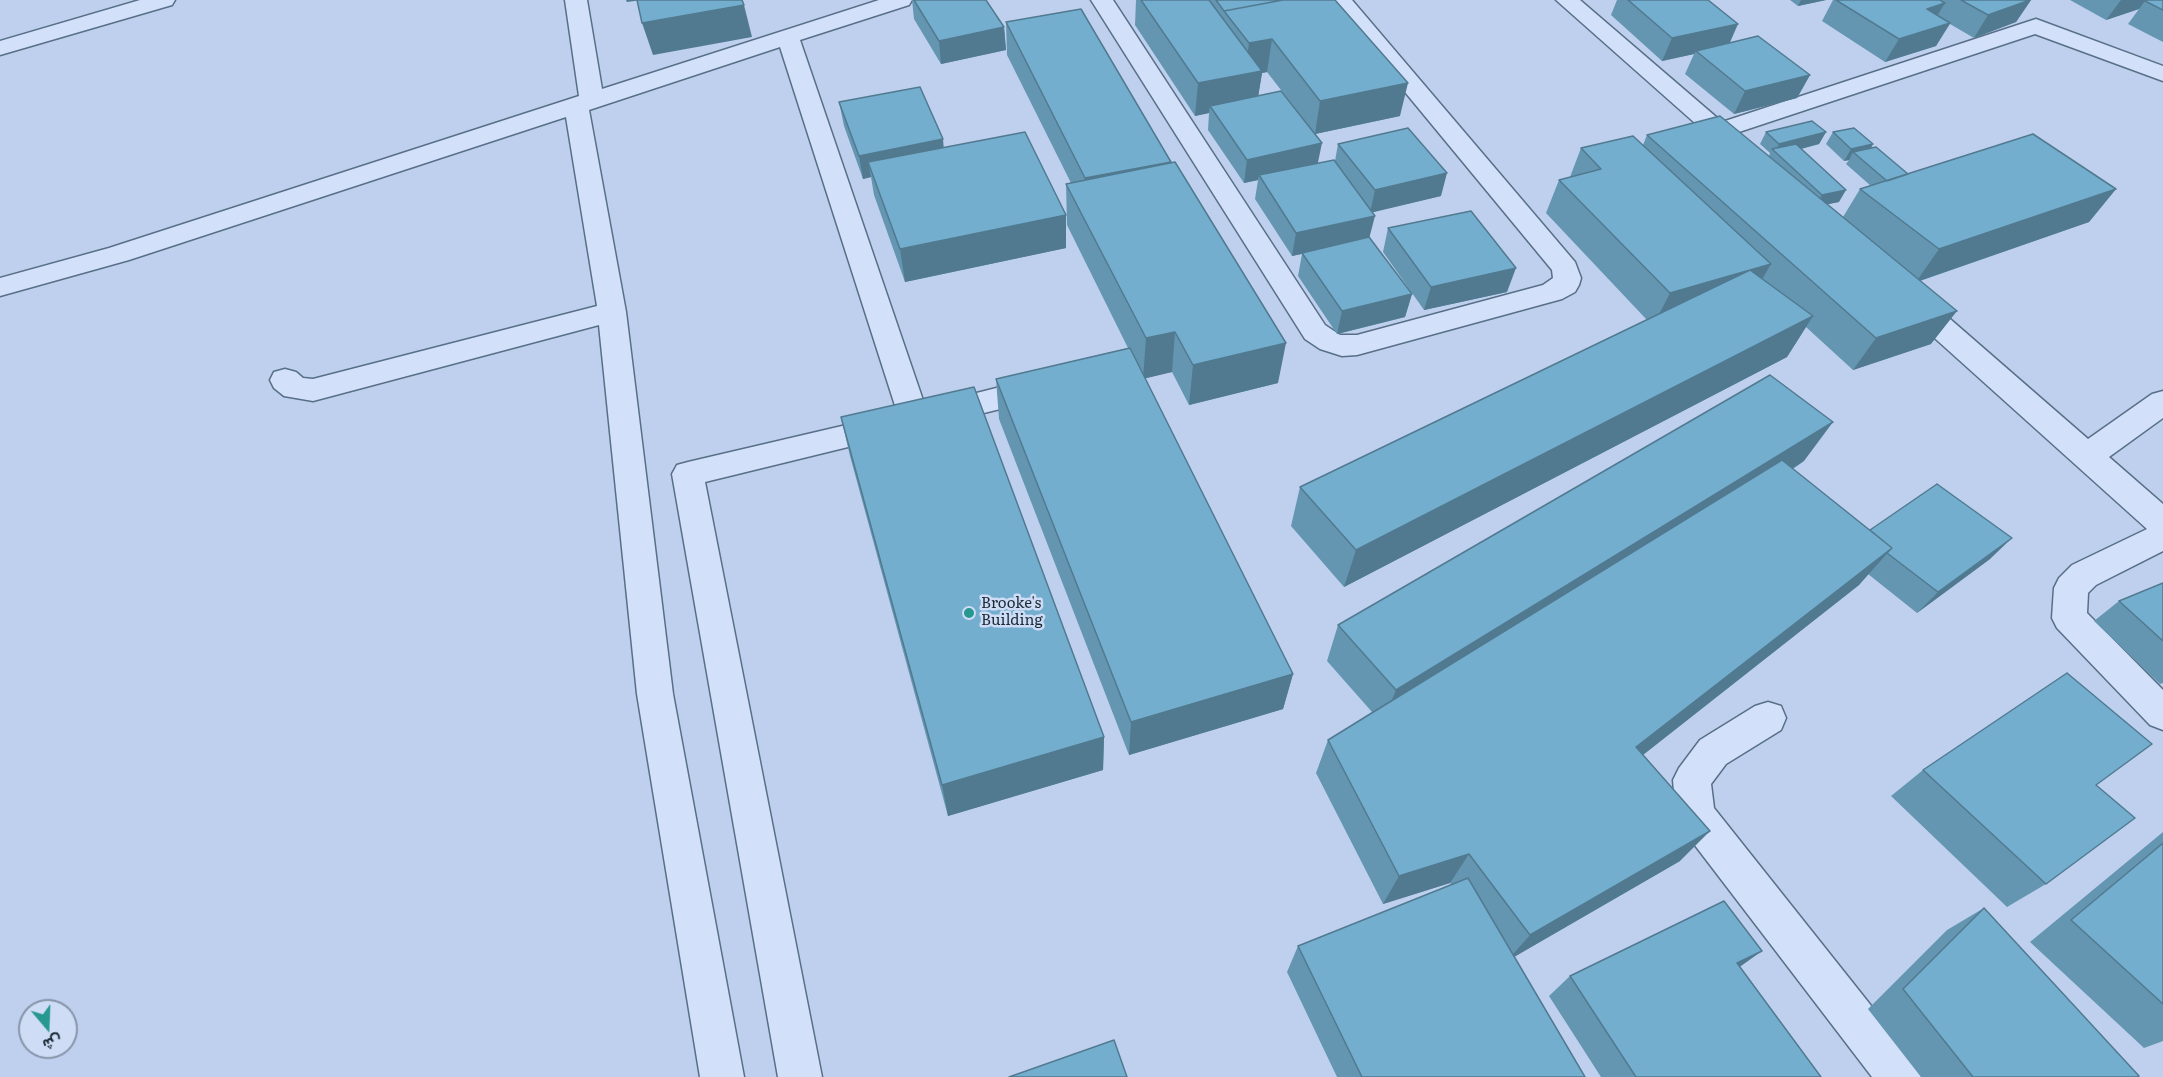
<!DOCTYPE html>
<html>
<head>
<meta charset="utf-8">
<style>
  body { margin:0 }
  #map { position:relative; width:2163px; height:1077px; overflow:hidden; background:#bfd0ef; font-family:Literata,Vazirmatn,serif }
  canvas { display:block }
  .north { position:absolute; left:18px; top:999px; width:60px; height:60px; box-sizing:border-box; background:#cedcf6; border:2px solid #8795a9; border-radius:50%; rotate:161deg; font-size:16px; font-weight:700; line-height:24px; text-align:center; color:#1c2b36 }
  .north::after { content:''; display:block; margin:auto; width:21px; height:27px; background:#269890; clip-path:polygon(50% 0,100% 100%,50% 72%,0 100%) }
</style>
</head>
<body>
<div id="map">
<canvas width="2163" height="1077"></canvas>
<div class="north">ش</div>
</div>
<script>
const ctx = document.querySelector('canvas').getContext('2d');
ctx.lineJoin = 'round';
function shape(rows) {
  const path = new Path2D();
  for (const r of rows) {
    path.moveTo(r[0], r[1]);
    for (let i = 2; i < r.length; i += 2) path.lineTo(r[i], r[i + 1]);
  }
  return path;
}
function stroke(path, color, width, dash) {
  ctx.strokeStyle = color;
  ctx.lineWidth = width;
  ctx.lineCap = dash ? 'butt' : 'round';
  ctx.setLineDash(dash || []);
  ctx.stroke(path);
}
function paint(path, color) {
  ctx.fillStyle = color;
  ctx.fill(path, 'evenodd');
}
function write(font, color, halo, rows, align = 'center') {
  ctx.font = font + ' Literata,serif';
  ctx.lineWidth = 5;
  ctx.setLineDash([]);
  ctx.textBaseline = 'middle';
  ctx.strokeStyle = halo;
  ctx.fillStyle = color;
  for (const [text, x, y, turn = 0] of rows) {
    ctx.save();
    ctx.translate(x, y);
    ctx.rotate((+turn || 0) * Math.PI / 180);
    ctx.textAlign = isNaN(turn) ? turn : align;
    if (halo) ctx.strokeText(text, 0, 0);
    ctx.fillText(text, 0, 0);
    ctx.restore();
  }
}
const street = shape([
  [140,0,175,0,172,5,0,55,0,41,140,0],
  [565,0,587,0,602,89,879,0,912,0,909,5,800,40,925,406,1040,377,1051,380,1055,388,1051,396,1040,399,936,425,929,423,926,428,915,431,904,427,900,434,889,437,705,482,822,1077,778,1077,672,474,677,465,688,462,889,415,899,418,780,47,589,110,626,312,673,694,744,1077,700,1077,637,694,599,325,313,401,284,396,274,388,270,380,274,372,285,369,296,372,303,378,313,379,597,306,566,117,129,260,0,296,0,278,109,248,579,96,565,0],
  [1091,0,1113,0,1325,325,1340,335,1357,335,1543,285,1553,278,1552,270,1329,0,1352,0,1575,262,1581,278,1579,285,1575,292,1562,299,1357,355,1342,356,1320,349,1305,339,1091,0],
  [1556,0,1580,0,1722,122,2036,19,2163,66,2163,81,2035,34,1736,133,1753,150,1749,155,1740,158,1731,155,1556,0],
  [1909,289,1919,292,2088,439,2152,394,2163,391,2163,418,2109,457,2163,504,2163,551,2096,585,2088,593,2087,613,2163,690,2163,730,2150,725,2057,628,2052,618,2054,588,2059,578,2072,565,2147,529,1899,306,1895,299,1899,292,1909,289],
  [1768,702,1781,706,1786,718,1781,730,1726,764,1711,784,1714,808,1915,1061,1921,1077,1872,1077,1681,827,1676,814,1673,780,1679,768,1700,740,1755,706,1768,702]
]);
stroke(street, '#577087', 3);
paint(street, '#d2e0f9');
paint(shape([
  [912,0,986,0,1004,27,1006,50,941,64,914,19],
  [1136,0,1335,0,1400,116,1315,134,1267,72,1262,73,1258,96,1318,163,1335,161,1338,144,1441,196,1372,212,1369,238,1412,294,1405,317,1337,334,1298,276,1302,254,1292,256,1255,199,1258,180,1244,183,1208,130,1209,113,1195,116,1135,25],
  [1617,0,1708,0,1730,42,1810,75,1797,98,1734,114,1685,74,1694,54,1662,61,1611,15],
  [1790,0,1826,0,1798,6],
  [1833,0,2031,0,2016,22,1974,38,1950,24,1936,46,1885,62,1822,21],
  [2070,0,2163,0,2163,42,2128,24,2139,9,2106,20],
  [1006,22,1171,162,1278,383,1189,405,1172,372,1145,378,1293,674,1283,709,1129,755,999,419,996,379,1128,348,1067,225,1066,184,1071,183,1007,55],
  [839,102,943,147,1066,215,1066,248,905,282,874,195,871,177,863,179,844,126],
  [1766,132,1826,132,1819,144,1801,149,1839,202,1827,204,1843,217,1860,189,1871,186,1846,164,1849,160,1844,161,1826,144,1833,132,1873,144,1871,148,1908,174,2116,189,2089,222,1920,281,1931,344,1853,370,1806,327,1787,357,1344,587,1291,526,1300,487,1647,320,1546,213,1559,180,1570,177,1581,148,1643,145,1647,135,1769,156,1770,153,1760,144],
  [1388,228,1507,292,1424,310,1383,252],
  [841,417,1104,737,1103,770,948,816,850,456],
  [1804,461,1793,469,1870,530,1990,559,1917,613,1868,574,1859,585,1643,755,1680,861,1514,957,1585,1077,1337,1077,1287,972,1298,946,1452,885,1450,883,1383,904,1316,773,1328,740,1372,712,1327,661,1338,625],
  [2163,583,2163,683,2160,684,2094,621,2119,601],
  [1923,770,2096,785,2046,884,2007,907,1891,796],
  [2163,832,2163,1041,2144,1048,2030,942],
  [1984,908,2137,1077,1921,1077,1868,1009,1947,930],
  [1740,967,1821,1077,1601,1077,1549,996,1570,976]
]), '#6496b1');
paint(shape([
  [626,0,642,0,627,2],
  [1801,0,1826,0,1798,6],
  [2031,0,2016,22,1974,38,1988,15],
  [2121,0,2163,0,2145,1,2139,9,2106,20],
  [1945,3,1931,26,1927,9],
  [744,5,752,37,653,55,642,23],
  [1950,23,1936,46,1885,62,1899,39],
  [1738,24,1728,47,1696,51,1694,54,1662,61,1672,38],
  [1004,27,1006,50,941,64,939,41],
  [1272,39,1267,72,1262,73,1257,104,1210,106,1209,113,1195,116,1198,83,1245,74,1249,43],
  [1810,75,1797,98,1734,114,1745,91],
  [1408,83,1400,116,1315,134,1320,101],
  [1826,132,1819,144,1778,155,1775,152,1779,144],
  [943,139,945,163,868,162,871,177,863,179,859,156],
  [1322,143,1317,167,1259,175,1258,180,1244,183,1247,160],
  [1873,144,1866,156,1853,152,1849,160,1844,161,1851,149],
  [1171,162,1168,195,1085,212,1085,178],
  [1447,173,1441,196,1370,213,1375,190],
  [2116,189,2089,222,1916,282,1939,249],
  [1846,190,1839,202,1815,207,1822,195],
  [1066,215,1066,248,905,282,900,249],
  [1375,216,1369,239,1292,256,1296,233],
  [1771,264,1752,297,1653,326,1670,293],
  [1516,268,1507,292,1424,310,1431,287],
  [1412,294,1405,317,1337,334,1342,311],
  [1957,311,1931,344,1853,370,1876,338],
  [1813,316,1787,357,1344,587,1356,550],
  [1175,332,1172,372,1143,379,1146,338],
  [1286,343,1278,383,1189,405,1193,365],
  [1833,422,1804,461,1382,724,1396,690],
  [2012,538,1990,559,1917,613,1938,592],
  [1892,548,1859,585,1611,780,1636,747],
  [1293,674,1283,709,1129,755,1131,722],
  [1104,737,1103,770,948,816,942,785],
  [1710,831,1680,861,1507,961,1530,935],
  [1469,854,1450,883,1383,904,1399,876],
  [1762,951,1734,971,1737,963]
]), '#517a90');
const building = shape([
  [637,0,742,0,744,5,642,23,637,0],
  [914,0,986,0,1004,27,939,41,914,0],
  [1141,0,1209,0,1262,71,1198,83,1141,0],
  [1216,0,1283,0,1224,11,1216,0],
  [1283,0,1335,0,1408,83,1320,101,1272,39,1249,43,1224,11,1283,0],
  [1628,0,1708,0,1738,24,1672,38,1628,0],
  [1836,0,1940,0,1945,3,1927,9,1950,23,1899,39,1836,0],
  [1961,0,2030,0,1988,15,1961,0],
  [2147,0,2163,0,2163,10,2145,1,2147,0],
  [1081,9,1171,162,1085,178,1006,22,1081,9],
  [1758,36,1810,75,1745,91,1696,51,1758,36],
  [920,87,943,139,859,156,839,102,920,87],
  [1281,91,1322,143,1247,160,1210,106,1281,91],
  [1720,116,1957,311,1876,338,1647,135,1720,116],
  [1812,121,1826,132,1779,144,1766,132,1812,121],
  [1408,128,1447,173,1375,190,1338,144,1408,128],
  [1854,128,1873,144,1851,149,1833,132,1854,128],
  [1025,132,1066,215,900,249,868,162,1025,132],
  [2033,134,2116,189,1939,249,1860,189,2033,134],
  [1633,136,1771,264,1670,293,1559,180,1601,169,1581,148,1633,136],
  [1796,144,1846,190,1822,195,1772,149,1796,144],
  [1876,147,1908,174,1887,181,1853,152,1876,147],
  [1334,160,1375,216,1296,233,1259,175,1334,160],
  [1175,162,1286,343,1193,365,1175,332,1146,338,1066,184,1175,162],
  [1471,211,1516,268,1431,287,1388,228,1471,211],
  [1369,237,1412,294,1342,311,1302,253,1369,237],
  [1750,270,1813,316,1356,550,1300,487,1750,270],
  [1130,348,1293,674,1131,722,996,379,1130,348],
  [1770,375,1833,422,1396,690,1338,625,1770,375],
  [974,387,1104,737,942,785,841,417,974,387],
  [1782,460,1892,548,1636,747,1710,831,1530,935,1469,854,1399,876,1328,740,1782,460],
  [1937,484,2012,538,1938,592,1887,553,1892,548,1870,530,1937,484],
  [2163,583,2163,641,2119,601,2163,583],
  [2067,673,2152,744,2096,785,2135,818,2046,884,1923,770,2067,673],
  [2163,843,2163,1004,2071,920,2163,843],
  [1468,878,1585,1077,1362,1077,1298,946,1468,878],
  [1724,901,1762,951,1737,963,1821,1077,1636,1077,1570,976,1724,901],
  [1984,908,2139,1076,2137,1077,1973,1077,1903,989,1984,908],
  [1114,1040,1127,1077,1009,1077,1114,1040]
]);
paint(building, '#74aece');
stroke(building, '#517a90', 1.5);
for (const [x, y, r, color] of [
  [969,613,6,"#269890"]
]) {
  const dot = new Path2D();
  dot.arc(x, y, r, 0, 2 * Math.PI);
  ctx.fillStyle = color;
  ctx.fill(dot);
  stroke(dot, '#cedcf6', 2);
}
write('15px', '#1c2b36', '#cedcf6', [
  ["Brooke's",981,604],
  ["Building",981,621]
], 'left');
</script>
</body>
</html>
